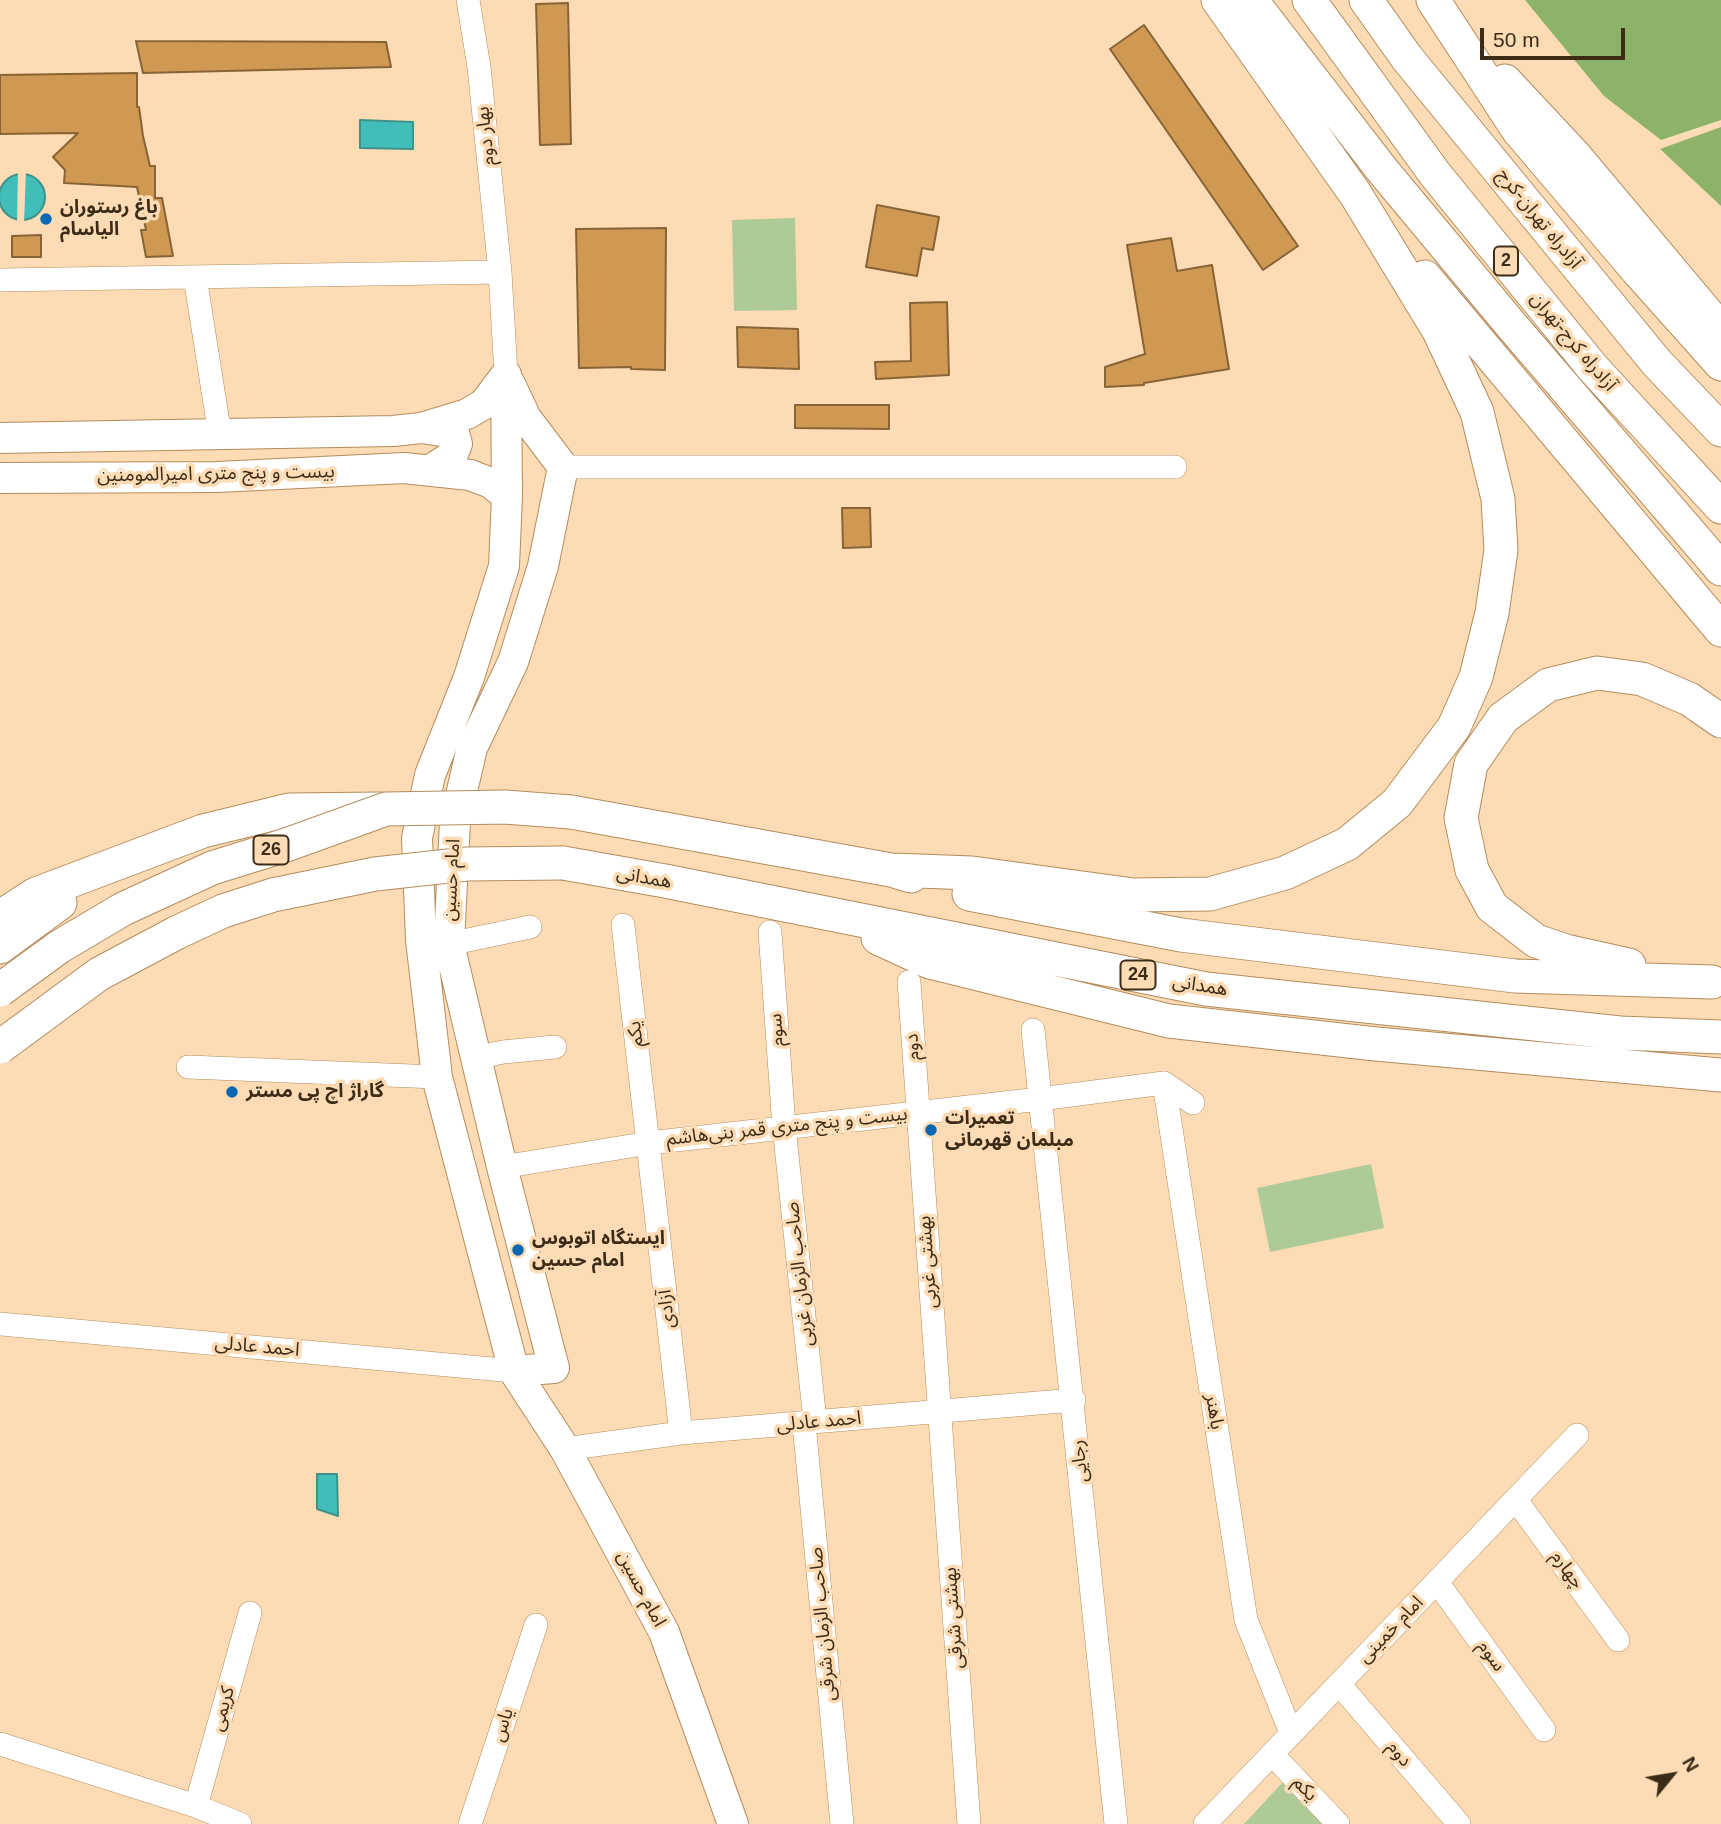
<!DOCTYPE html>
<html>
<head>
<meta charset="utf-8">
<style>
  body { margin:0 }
  #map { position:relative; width:1721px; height:1824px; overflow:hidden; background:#fddcb5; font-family:Arial,sans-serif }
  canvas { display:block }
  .north { position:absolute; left:1637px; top:1740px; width:70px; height:70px; -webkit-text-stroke:5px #fddcb5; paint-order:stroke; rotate:60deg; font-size:19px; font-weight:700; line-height:28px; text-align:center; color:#3b2b17 }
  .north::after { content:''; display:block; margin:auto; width:24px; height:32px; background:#3b2b17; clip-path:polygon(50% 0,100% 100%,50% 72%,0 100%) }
  .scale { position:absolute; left:1480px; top:28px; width:145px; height:32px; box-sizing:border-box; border:4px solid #3b2b17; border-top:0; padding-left:9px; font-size:21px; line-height:24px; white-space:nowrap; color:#3b2b17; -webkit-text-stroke:5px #fddcb5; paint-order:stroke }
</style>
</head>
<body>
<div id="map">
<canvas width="1721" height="1824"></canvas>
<div class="north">N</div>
<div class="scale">50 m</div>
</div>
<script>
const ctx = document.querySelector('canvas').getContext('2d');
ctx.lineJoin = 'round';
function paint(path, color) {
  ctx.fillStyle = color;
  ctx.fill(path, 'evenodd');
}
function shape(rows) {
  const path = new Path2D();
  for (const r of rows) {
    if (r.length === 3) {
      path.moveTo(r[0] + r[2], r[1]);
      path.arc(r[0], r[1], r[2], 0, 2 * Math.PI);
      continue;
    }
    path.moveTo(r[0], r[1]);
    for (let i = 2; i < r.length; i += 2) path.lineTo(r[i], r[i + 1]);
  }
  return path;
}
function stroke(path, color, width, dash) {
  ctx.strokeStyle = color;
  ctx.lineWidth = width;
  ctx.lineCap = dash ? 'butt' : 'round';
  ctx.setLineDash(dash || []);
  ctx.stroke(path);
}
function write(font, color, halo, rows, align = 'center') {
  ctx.font = font + ' Arial,"Noto Sans Arabic",sans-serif';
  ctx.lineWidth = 7;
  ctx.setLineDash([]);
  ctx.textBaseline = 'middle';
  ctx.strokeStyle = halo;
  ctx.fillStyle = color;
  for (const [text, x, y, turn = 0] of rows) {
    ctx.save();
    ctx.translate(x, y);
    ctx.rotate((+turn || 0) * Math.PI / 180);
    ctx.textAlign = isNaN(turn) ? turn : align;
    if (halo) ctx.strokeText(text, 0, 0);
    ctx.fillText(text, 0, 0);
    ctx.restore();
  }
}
paint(shape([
  [795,218,797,310,734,311,732,220],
  [1371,1164,1384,1228,1270,1252,1257,1188],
  [1282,1783,1322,1824,1244,1824]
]), '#aeca97');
paint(shape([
  [1525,0,1721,0,1721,120,1661,140,1604,96],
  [1721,127,1721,206,1660,149]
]), '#8db36a');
const water = shape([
  [360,120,413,122,413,149,360,148,360,120],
  [22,197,23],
  [317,1474,337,1474,338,1516,317,1509,317,1474]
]);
paint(water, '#41beb9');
stroke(water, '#3f9288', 2);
paint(shape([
  [18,170,26,170,24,223,17,223]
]), '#fddcb5');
const building = shape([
  [568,3,571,144,540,145,536,4,568,3],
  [1144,25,1298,246,1263,270,1110,49,1144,25],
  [136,41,386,42,391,67,143,73,136,41],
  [137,73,137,107,139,107,143,136,150,166,155,166,155,198,162,198,173,256,146,257,141,230,146,230,137,187,64,183,65,170,53,157,78,133,0,134,0,75,137,73],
  [877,205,939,217,933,250,922,248,917,276,866,267,877,205],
  [666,228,665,370,631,369,631,367,579,368,576,229,666,228],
  [41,235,41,257,12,257,12,236,41,235],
  [1171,238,1177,271,1212,265,1229,369,1144,383,1144,385,1105,387,1105,367,1145,354,1127,245,1171,238],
  [947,302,949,375,876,379,875,362,911,361,910,303,947,302],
  [737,327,798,329,799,369,738,367,737,327],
  [795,405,889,405,889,429,795,428,795,405],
  [842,508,870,508,871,547,843,548,842,508]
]);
paint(building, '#cf9953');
stroke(building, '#886335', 2);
const minor = shape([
  [468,0,479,67,500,272,506,375],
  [195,277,220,435],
  [0,280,500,272],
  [563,467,1175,467],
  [623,925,681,1433],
  [770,932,784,1127,815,1421],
  [449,944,530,927],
  [909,982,969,1824],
  [1033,1030,1116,1824],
  [475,1058,503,1052,555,1047],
  [188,1067,437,1077],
  [1164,1083,1246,1620,1291,1733],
  [502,1167,649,1143,1040,1099,1164,1083,1193,1103],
  [0,1324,514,1371],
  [804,1423,842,1824],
  [565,1449,681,1433,1074,1400],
  [1516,1500,1618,1640],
  [1437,1582,1544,1730],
  [1339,1684,1459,1824],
  [0,1744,196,1806,240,1824],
  [1272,1754,1338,1824],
  [196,1806,250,1613],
  [470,1824,536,1625],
  [1205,1824,1577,1435]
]);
const major = shape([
  [506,375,507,496,504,566,469,677,430,775,417,838,421,940,437,1077,514,1371,565,1449,664,1632,733,1824],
  [510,384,526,418,563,467,543,566,513,662,472,748,455,821,449,944,502,1167,554,1368,514,1371],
  [422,428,454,433,457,444,452,456,432,469],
  [0,438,393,431,421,428,467,414,484,404,506,375],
  [0,478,217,477,404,468,470,475,491,483,507,496]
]);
const highway = shape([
  [1251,0,1383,171,1512,326,1721,569],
  [1309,0,1435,174,1593,368,1721,507],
  [1366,0,1407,58,1657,363,1721,430],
  [1433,0,1518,130,1637,270,1721,364],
  [1505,81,1576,157,1721,330],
  [1425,277,1721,630],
  [571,812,891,870,911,876],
  [563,863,665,881,1206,989,1620,1033,1721,1037],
  [891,870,972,873,1134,895,1210,894,1285,873,1347,844,1397,803,1454,727,1476,677,1492,613,1501,550,1498,499,1477,412,1439,331,1356,195,1218,0],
  [969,894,1181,935,1515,976,1712,982],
  [0,917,36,894,203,831,289,810,380,809],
  [878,938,930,962,1169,1021,1376,1044,1721,1075],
  [0,947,60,903],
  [1629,965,1566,951,1536,941,1492,907,1472,870,1461,818,1471,764,1503,718,1548,685,1597,673,1642,679,1689,699,1721,721]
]);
stroke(minor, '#b38c5d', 24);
stroke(major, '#b38c5d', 32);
stroke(highway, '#b38c5d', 35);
stroke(minor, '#fff', 23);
stroke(major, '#fff', 30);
stroke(highway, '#fff', 33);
const highwayBridge = shape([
  [0,990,59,947,123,909,212,868,286,845,386,809,505,807,571,812],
  [0,1047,99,974,176,933,223,911,273,895,375,874,467,864,563,863]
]);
stroke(highwayBridge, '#b38c5d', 35, []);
stroke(highwayBridge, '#fff', 33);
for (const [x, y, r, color] of [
  [46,219,7,"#0967b4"],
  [232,1092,7,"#0967b4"],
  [931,1130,7,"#0967b4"],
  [518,1250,7,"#0967b4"]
]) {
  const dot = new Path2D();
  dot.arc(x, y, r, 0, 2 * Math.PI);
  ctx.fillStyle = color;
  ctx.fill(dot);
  stroke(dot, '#fddcb5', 2.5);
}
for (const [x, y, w] of [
  [1506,261,24],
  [271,850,35],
  [1138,975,35]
]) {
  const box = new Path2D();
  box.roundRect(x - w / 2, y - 14.5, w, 29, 5);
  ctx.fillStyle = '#fddcb5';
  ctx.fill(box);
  stroke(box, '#3b2b17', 2);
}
write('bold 18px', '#3b2b17', null, [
  ["2",1506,261],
  ["26",271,850],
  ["24",1138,975]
]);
write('19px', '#3b2b17', '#fddcb5', [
  ["بهار دوم",486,136,-96],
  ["آزادراه تهران-کرج",1539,219,51],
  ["آزادراه کرج-تهران",1573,342,50],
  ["بیست و پنج متری امیرالمومنین",216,474,-1],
  ["همدانی",644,878,10],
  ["امام حسین",452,880,-87],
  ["همدانی",1200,986,9],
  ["سوم",777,1030,-94],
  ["یکم",636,1034,-97],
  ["دوم",913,1047,-94],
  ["بیست و پنج متری قمر بنی‌هاشم",787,1127,-6],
  ["بهشتی غربی",928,1262,-94],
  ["صاحب الزمان غربی",800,1274,-96],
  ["آزادی",667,1309,-96],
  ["احمد عادلی",257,1347,5],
  ["باهنر",1214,1412,81],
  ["احمد عادلی",819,1422,-5],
  ["رجایی",1080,1461,-96],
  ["چهارم",1567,1570,54],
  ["امام حسین",641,1589,62],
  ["بهشتی شرقی",954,1618,-94],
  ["صاحب الزمان شرقی",823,1624,-95],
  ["امام خمینی",1391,1630,-46],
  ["سوم",1491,1656,54],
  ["کریمی",223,1709,-75],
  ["یاس",503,1725,-72],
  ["دوم",1399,1754,50],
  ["یکم",1305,1789,47]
]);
write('bold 19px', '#3b2b17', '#fddcb5', [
  ["باغ رستوران",60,208],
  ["الیاسام",60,230],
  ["گاراژ اچ پی مستر",246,1092],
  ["تعمیرات",945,1119],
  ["مبلمان قهرمانی",945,1141],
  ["ایستگاه اتوبوس",532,1239],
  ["امام حسین",532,1261]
], 'left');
</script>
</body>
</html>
